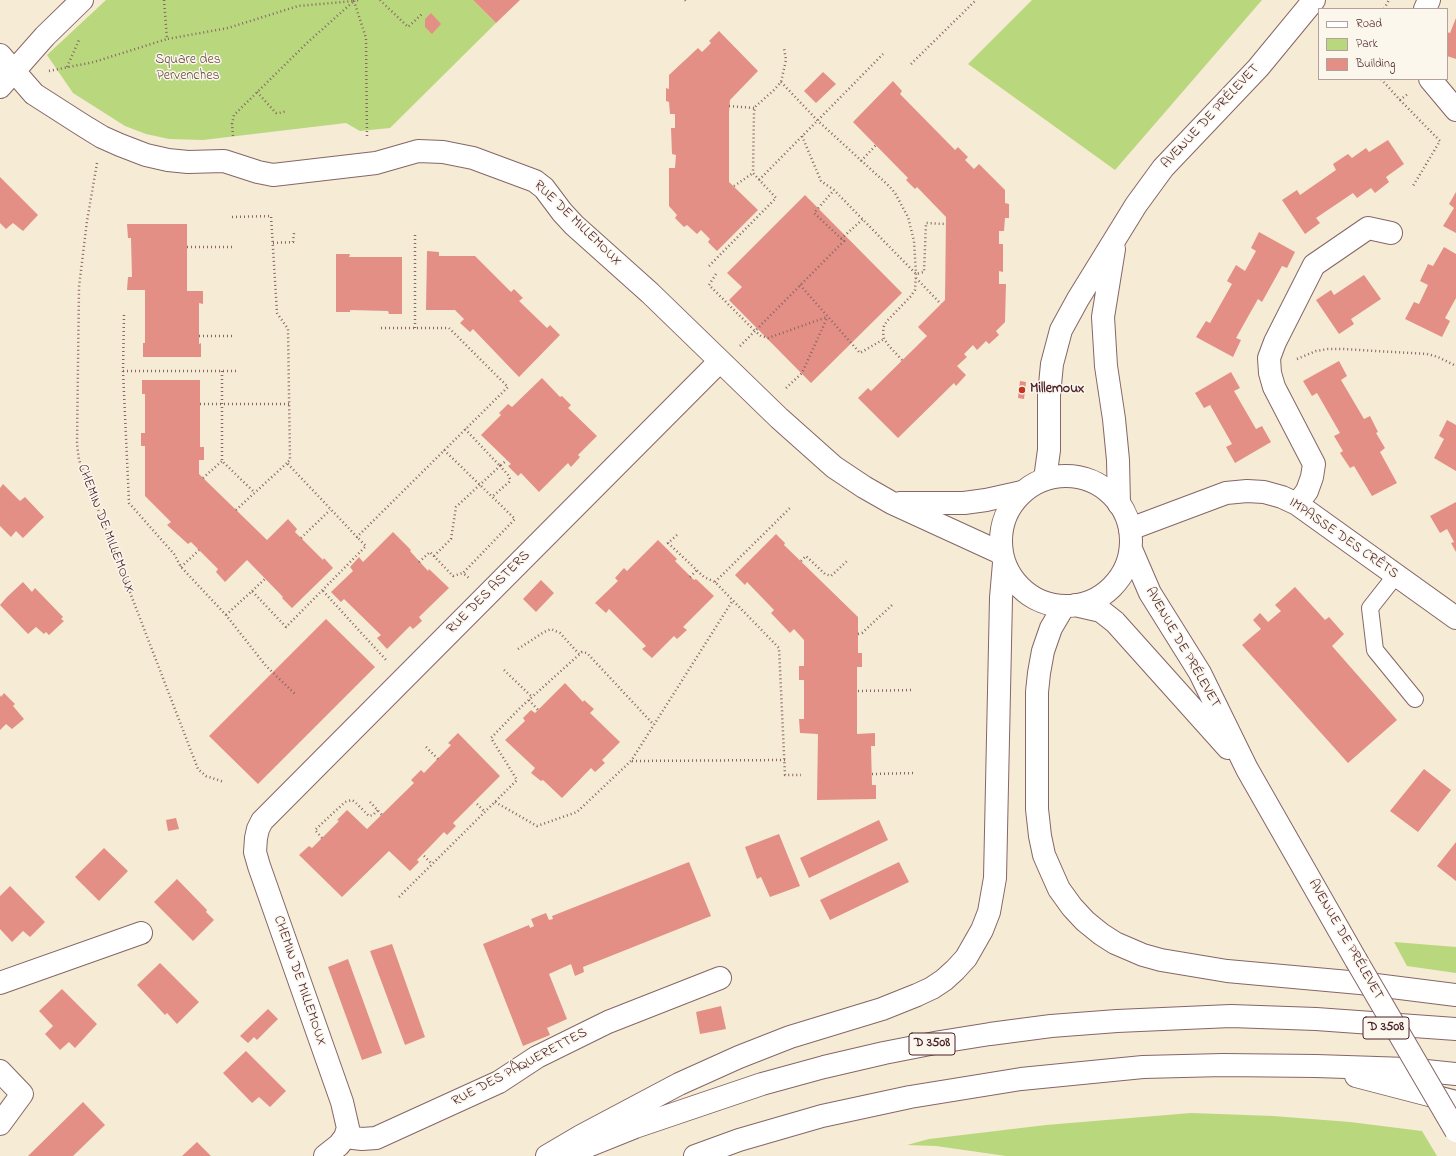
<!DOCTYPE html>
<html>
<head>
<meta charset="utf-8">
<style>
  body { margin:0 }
  #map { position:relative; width:1456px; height:1156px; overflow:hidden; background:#f6ebd5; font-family:"Indie Flower",sans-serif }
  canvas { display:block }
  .legend { position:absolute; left:1318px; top:8px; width:130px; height:72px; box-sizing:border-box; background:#fbf7ec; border:1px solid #b4a19f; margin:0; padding:5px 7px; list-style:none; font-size:12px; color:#4a1f2b }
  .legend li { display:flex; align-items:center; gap:8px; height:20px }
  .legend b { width:20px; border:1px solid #b4a19f }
</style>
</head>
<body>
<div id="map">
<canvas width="1456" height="1156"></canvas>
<ul class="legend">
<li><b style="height:5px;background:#fff"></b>Road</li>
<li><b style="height:11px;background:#b9d77d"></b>Park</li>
<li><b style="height:11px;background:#e38f85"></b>Building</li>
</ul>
</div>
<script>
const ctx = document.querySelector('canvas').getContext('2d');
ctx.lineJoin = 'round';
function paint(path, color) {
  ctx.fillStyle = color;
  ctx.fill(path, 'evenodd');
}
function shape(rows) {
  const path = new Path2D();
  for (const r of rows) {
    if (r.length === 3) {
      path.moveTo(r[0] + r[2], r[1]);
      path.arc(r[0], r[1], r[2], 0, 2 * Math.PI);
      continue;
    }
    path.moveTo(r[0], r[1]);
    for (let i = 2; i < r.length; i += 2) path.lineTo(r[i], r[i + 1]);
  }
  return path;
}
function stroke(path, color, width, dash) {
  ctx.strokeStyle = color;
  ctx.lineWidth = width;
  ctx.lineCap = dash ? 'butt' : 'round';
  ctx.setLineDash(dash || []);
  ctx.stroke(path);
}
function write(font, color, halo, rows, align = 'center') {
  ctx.font = font + ' "Indie Flower",sans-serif';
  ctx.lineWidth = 3;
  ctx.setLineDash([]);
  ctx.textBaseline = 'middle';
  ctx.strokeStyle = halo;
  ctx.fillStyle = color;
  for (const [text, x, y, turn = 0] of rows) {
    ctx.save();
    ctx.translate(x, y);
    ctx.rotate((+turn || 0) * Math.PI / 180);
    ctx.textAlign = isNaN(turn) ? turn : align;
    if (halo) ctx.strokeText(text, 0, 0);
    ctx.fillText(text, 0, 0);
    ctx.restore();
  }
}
paint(shape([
  [106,0,473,0,496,23,390,128,360,131,346,123,203,140,169,139,146,134,125,126,73,93,47,55],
  [1032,0,1262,0,1115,170,968,64],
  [1394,942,1456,947,1456,973,1407,966],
  [1191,1113,1273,1116,1350,1122,1422,1131,1437,1156,1006,1156,936,1146,907,1145,929,1139,1046,1125]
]), '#b9d77d');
paint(shape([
  [473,0,520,0,496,23],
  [431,13,441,24,432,34,425,27,425,19],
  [1456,18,1456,59,1447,56,1447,32,1450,33],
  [719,31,758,71,730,100,729,112,729,182,758,210,717,251,708,242,710,239,701,230,697,234,687,225,684,227,675,218,677,215,669,206,669,168,675,168,676,155,672,154,671,128,675,128,675,114,670,114,669,102,666,101,666,88,669,89,669,75,698,48,702,52,711,43,709,41],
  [823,72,836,84,816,103,804,91],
  [893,81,902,91,900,94,955,150,958,147,968,157,965,160,974,169,979,164,1005,190,1005,203,1009,204,1009,218,1005,218,1004,231,999,231,999,244,1003,244,1003,272,999,271,999,284,1006,284,1005,322,996,331,999,335,989,344,986,341,977,350,973,345,964,354,967,357,957,366,966,375,956,386,954,383,898,438,858,398,868,388,871,391,927,336,918,327,945,300,946,217,917,187,915,189,906,180,908,178,853,122],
  [1388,140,1404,164,1386,177,1389,182,1375,193,1371,188,1357,198,1353,193,1316,218,1320,223,1305,234,1282,200,1297,190,1300,195,1336,170,1333,164,1348,154,1352,158,1366,148,1369,152],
  [0,177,38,215,23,231,13,223,6,229,0,223],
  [1456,192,1456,233,1443,226,1454,208,1449,204],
  [805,195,902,293,811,383,729,300,742,287,727,273],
  [127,224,187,224,187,291,203,291,203,304,199,303,199,344,201,343,201,357,143,357,143,343,145,343,145,290,127,290,128,277,132,277,131,238,128,238],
  [1259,232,1295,252,1287,268,1282,266,1262,302,1258,299,1236,338,1241,340,1233,357,1196,337,1206,321,1210,323,1232,284,1227,281,1236,265,1245,271,1256,251,1251,248],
  [1444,247,1456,254,1456,298,1445,318,1450,321,1442,337,1405,319,1414,302,1419,304,1428,285,1420,281,1428,264,1433,266],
  [427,251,439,252,439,256,475,256,511,292,514,289,523,298,519,301,547,328,550,325,560,335,519,377,473,329,470,332,460,323,464,319,455,310,426,310],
  [336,254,350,254,349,257,402,257,402,314,389,314,388,311,350,310,350,312,336,312],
  [1364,275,1381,299,1351,319,1354,324,1339,334,1316,300,1331,290,1334,295],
  [1339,361,1347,376,1341,380,1364,419,1370,416,1378,432,1376,433,1385,448,1380,452,1397,483,1372,496,1354,466,1350,468,1340,453,1343,451,1334,436,1340,433,1317,393,1312,396,1303,381],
  [1231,372,1240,388,1234,391,1256,429,1262,426,1271,442,1235,463,1226,447,1232,444,1210,405,1204,408,1195,393],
  [542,378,560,397,562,396,571,405,568,408,597,436,578,455,580,457,571,467,568,463,539,492,521,473,518,476,508,466,511,464,481,435,501,415,499,413,508,404,512,407],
  [142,380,200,380,200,447,204,447,204,460,199,460,199,474,267,540,288,519,297,529,295,532,323,560,324,558,333,568,292,608,282,598,283,597,247,560,225,582,216,572,218,569,191,542,188,544,167,525,171,522,145,496,145,446,141,446,141,433,145,433,145,394,142,394],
  [1020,381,1026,382,1024,399,1018,398],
  [1447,420,1456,425,1456,471,1434,458,1444,439,1439,436],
  [3,484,20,501,25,497,44,517,23,538,16,531,11,537,0,526,0,488],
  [1456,502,1456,552,1451,543,1454,542,1447,529,1440,533,1430,516],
  [393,532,411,550,410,551,428,571,429,569,449,588,419,617,422,621,413,629,410,626,387,649,377,638,381,635,344,599,341,602,331,592,353,571,350,567,359,557,363,562],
  [776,534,785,543,784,545,858,617,858,653,862,653,862,667,857,667,857,734,875,733,875,746,871,746,872,785,876,785,876,799,817,800,818,734,800,733,799,719,804,719,804,680,799,680,799,666,804,666,804,640,794,629,790,633,771,613,774,610,747,582,745,585,735,575],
  [658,540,677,559,675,561,694,580,696,579,714,596,683,627,687,630,677,639,674,636,652,658,642,649,646,646,609,609,606,613,595,603,618,581,615,578,624,568,627,571],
  [541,580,554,593,536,612,523,599],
  [23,582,32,592,35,588,63,617,61,619,64,621,49,635,46,632,44,634,36,627,28,634,0,605,7,597],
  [1295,587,1325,620,1329,617,1344,634,1332,646,1397,720,1348,763,1242,645,1261,629,1253,620,1260,613,1268,622,1281,611,1275,605],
  [326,619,375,667,258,784,209,736],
  [565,683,583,702,584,700,594,709,590,713,620,742,602,760,605,763,595,772,591,768,562,798,543,780,541,781,531,773,535,768,505,740,525,721,523,718,531,710,535,713],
  [4,693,15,704,13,706,24,719,12,729,6,724,0,730,0,695,1,697],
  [458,733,500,776,453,823,456,826,447,835,444,832,417,860,419,862,410,871,389,851,342,897,299,855,309,846,312,848,339,821,337,820,347,810,367,829,414,783,411,780,421,770,424,773,451,745,448,743],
  [1424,769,1451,790,1418,832,1390,811],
  [176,818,179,829,168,831,166,820],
  [879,820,888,840,809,878,800,858],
  [779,834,800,886,770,897,761,877,757,879,745,847],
  [1456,842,1456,881,1437,866],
  [104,848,128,871,99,901,75,877],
  [689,862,711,916,583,967,584,972,575,976,571,964,549,974,567,1019,547,1028,550,1035,523,1046,483,944,529,925,530,928,534,926,531,919,546,913,549,920,553,919,552,916],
  [899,862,909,882,830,920,820,900],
  [177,879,207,910,206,912,214,920,193,941,154,902],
  [10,886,45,922,30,937,23,931,12,942,0,929,0,896],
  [392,944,425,1037,405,1045,370,951],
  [348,959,382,1053,362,1060,328,967],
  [160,963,199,1002,177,1024,167,1013,165,1015,137,985],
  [62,989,97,1024,75,1048,69,1042,60,1050,45,1034,53,1026,39,1011],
  [721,1006,726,1029,700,1034,696,1012],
  [268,1009,278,1019,257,1040,254,1037,248,1043,240,1036],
  [246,1051,286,1091,270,1107,259,1097,252,1103,223,1073],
  [83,1102,105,1125,73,1156,28,1156],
  [197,1142,211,1156,182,1156]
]), '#e38f85');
const lane = shape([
  [1396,575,1370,608,1375,650,1415,699]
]);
const street = shape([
  [1425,9,1429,0],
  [0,55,34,94,84,126,102,137,120,145,146,155,168,160,188,162,224,161,258,172,273,175,376,163,418,151,443,152,473,158,535,181,544,188,562,212,574,225,650,293,779,418,834,467,864,487,892,503,1001,553],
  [1430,79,1456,110],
  [0,87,45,36,82,0],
  [1114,249,1103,317,1106,366,1114,419,1118,460,1119,504],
  [1045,479,1049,450,1049,395,1052,364,1061,330,1078,299,1136,205,1163,168,1258,68,1314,0],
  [900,503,964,503,986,500,1022,492],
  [1297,504,1307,491,1312,477,1314,464,1274,387,1270,373,1269,358,1275,342,1314,265,1368,228,1391,233],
  [1130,529,1226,493,1247,491,1264,492,1282,497,1297,504,1456,618],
  [0,983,141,933],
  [0,1071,22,1094,0,1124],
  [345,1137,348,1128,342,1102,259,866,255,852,256,838,258,829,262,821,268,815,720,361],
  [325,1156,339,1145,345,1137,362,1139,376,1138,499,1082,537,1057,608,1022,720,978]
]);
const secondary = shape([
  [1066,541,65],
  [1131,549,1150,593,1200,673,1247,769,1356,960],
  [1075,605,1101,611,1115,622,1228,748]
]);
const highway = shape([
  [1064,606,1051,628,1043,651,1039,673,1037,692,1037,809,1040,836,1044,855,1051,871,1059,889,1072,907,1085,921,1101,934,1115,943,1143,955,1161,960,1227,971,1360,983,1456,995],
  [1356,1076,1456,1102],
  [547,1156,581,1136,679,1084,739,1057,790,1037,882,1009,917,995,932,988,944,980,955,970,966,958,982,930,989,912,995,878,1001,598,1004,563],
  [563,1156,635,1127,762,1084,824,1067,884,1053,940,1042,990,1034,1051,1026,1117,1021,1231,1016,1316,1019,1456,1029],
  [695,1156,739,1140,822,1116,910,1097,1021,1079,1143,1067,1223,1065,1316,1066,1407,1069,1456,1074]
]);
stroke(lane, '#866666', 18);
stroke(street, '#866666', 24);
stroke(secondary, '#866666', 24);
stroke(highway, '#866666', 24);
stroke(shape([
  [164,0,167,39,228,28,298,6,354,1],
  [358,0,354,1,366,38,367,138],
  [380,0,408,27,422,14],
  [685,0,686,1],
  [1384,9,1389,0],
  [911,64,976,0],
  [67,67,79,40],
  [49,71,94,62,167,39],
  [1381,79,1400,100,1409,93],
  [781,82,817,120,889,186,895,193,908,217,914,241,916,274,915,290,911,296,887,321,884,326,883,332,884,339,889,346,902,360],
  [257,92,276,113,279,113,287,111],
  [1400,100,1440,141,1413,186],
  [729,106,754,108],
  [233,136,232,124,234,115,308,42,354,1],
  [802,136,821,181,834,190,916,274,924,272,926,223,946,224],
  [861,161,876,145],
  [97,163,87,221,79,287,77,444,79,460,198,769,206,776,224,782],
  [759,180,883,54],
  [734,186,753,173],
  [232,217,271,216,277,313,288,329,290,460,287,463,357,537,508,387,449,328,379,328],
  [841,239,863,219],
  [273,243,293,242,294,233],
  [187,247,233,247],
  [709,266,776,198,753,173,754,111,756,106,774,90,781,82,786,60,784,48],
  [716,274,709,285,755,331,844,241,814,213,834,190],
  [916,278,941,304],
  [800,285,860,353,884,339],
  [124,315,123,371,129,503,174,554,181,567,226,615,266,666,296,695],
  [415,328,415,235],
  [199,336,235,336],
  [740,346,755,331,761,336,768,338,827,317],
  [1297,359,1316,351,1328,349,1343,349,1427,354,1438,357,1456,366],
  [123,371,236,371],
  [222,371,222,461,255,493],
  [786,388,802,373,827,318],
  [200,404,289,404],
  [465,429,500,466,507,460],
  [444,450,515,519,463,573,469,578],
  [203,478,222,461],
  [236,510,287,463],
  [677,535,668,543,704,577,715,582,779,648,785,775,801,775],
  [301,538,330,510],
  [434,556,451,539,456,507,500,466,509,476,510,479,509,482,492,497],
  [801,561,806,556,825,574,831,576,847,561],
  [419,562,430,552,453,576,463,573],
  [181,567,199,550],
  [690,577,697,570],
  [715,582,791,507],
  [252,591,265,579],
  [323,591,387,661],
  [226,615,252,591,286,627,366,546,357,537],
  [858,634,862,633,892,605],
  [518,649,544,632,551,629,560,633,579,654],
  [504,670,532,697],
  [858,691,913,690],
  [529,700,538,710],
  [426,747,438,759],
  [632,761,785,760],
  [872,774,916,773],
  [370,802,382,815],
  [495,802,537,826,577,812,631,761,733,600],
  [477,804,485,812],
  [322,838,315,830,345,802,352,800,355,802,369,816,373,815,378,810],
  [424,856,432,864],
  [399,897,517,780,491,738,521,707,582,652,587,653,654,725]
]), '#866666', 2.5, [1, 3]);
stroke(lane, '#fff', 16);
stroke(street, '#fff', 22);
stroke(secondary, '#fff', 22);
stroke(highway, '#fff', 22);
const secondaryBridge = shape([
  [1356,960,1456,1131]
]);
stroke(secondaryBridge, '#866666', 24, []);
stroke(secondaryBridge, '#fff', 22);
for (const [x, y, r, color] of [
  [1022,390,4,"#c8321e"]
]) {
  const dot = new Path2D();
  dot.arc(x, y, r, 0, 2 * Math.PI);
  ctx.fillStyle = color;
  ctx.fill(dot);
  stroke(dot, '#fbf7ec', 1.5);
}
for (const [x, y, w] of [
  [1386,1028,46],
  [932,1044,46]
]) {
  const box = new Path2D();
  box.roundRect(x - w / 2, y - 11, w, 22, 3);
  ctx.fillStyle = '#fbf7ec';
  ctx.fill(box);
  stroke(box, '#4a1f2b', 1);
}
write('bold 13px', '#4a1f2b', null, [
  ["D 3508",1386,1028],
  ["D 3508",932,1044]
]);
write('14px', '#664d40', '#fbf7ec', [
  ["Square des",188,61],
  ["Pervenches",188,77]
]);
write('14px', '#4a1f2b', '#fbf7ec', [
  ["AVENUE DE PRÉLEVET",1211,117,-47],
  ["RUE DE MILLEMOUX",577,224,44],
  ["CHEMIN DE MILLEMOUX",105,529,69],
  ["IMPASSE DES CRÊTS",1343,539,35],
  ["RUE DES ASTERS",489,593,-45],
  ["AVENUE DE PRÉLEVET",1182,648,60],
  ["AVENUE DE PRÉLEVET",1345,940,60],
  ["CHEMIN DE MILLEMOUX",299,981,71],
  ["RUE DES PÂQUERETTES",520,1068,-28]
]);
write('bold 14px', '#4a1f2b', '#fbf7ec', [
  ["Millemoux",1030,390]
], 'left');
</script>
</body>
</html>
